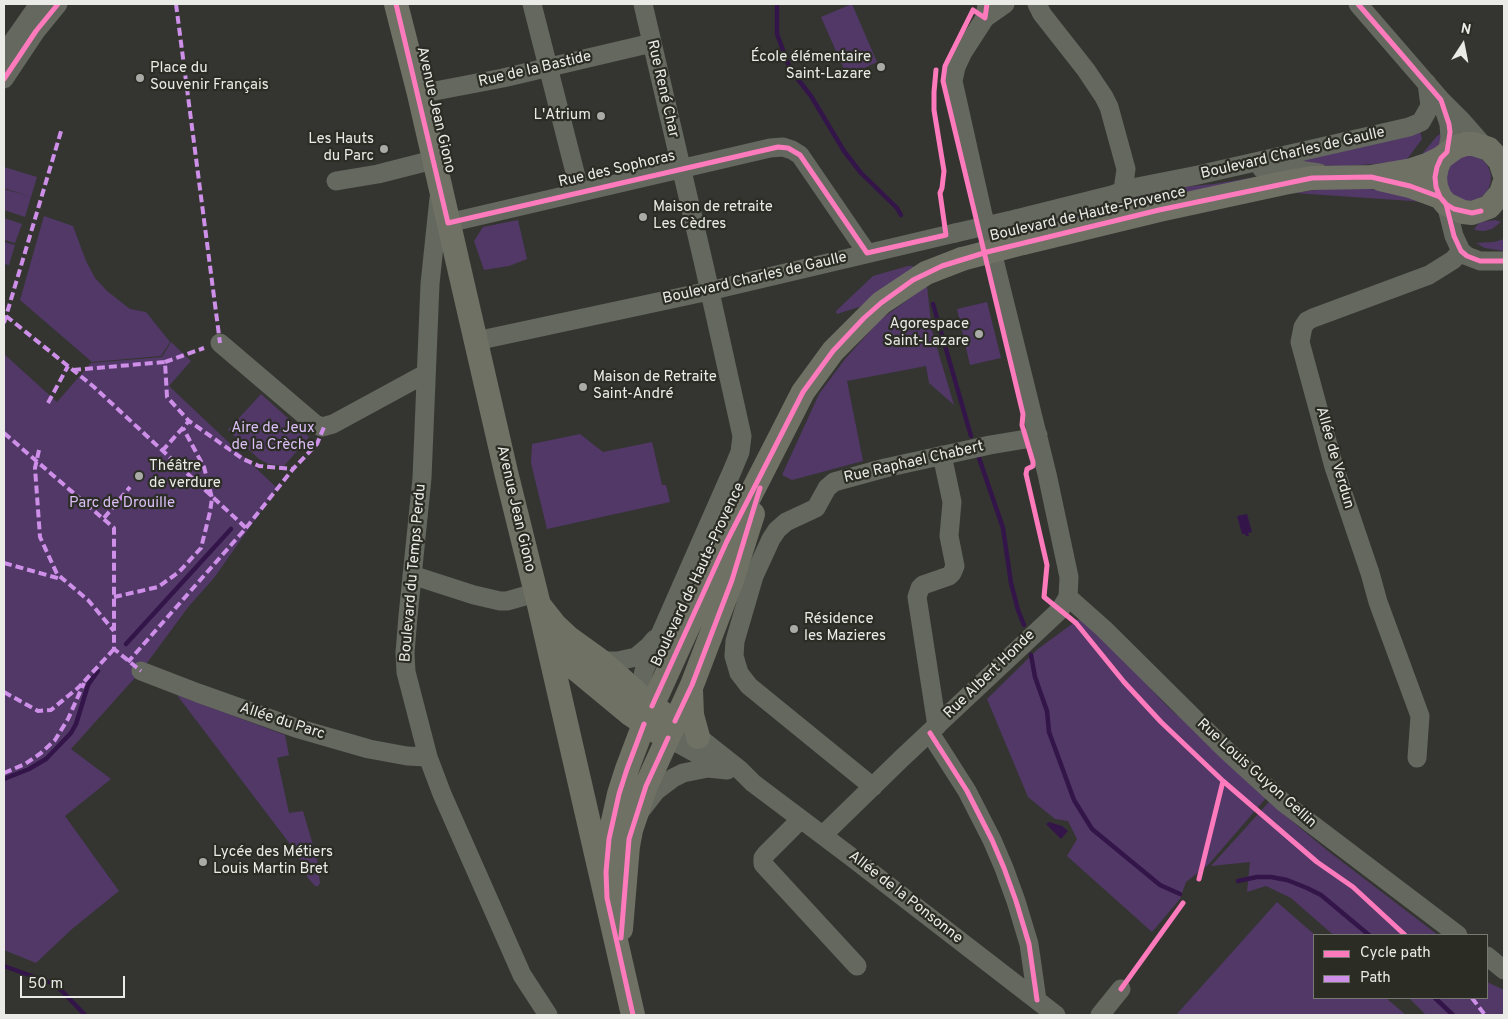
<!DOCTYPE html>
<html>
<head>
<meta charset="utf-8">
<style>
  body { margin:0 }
  #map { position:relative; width:1508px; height:1019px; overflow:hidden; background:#343531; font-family:Overpass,sans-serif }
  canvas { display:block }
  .frame { position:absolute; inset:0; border:5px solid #eaebe6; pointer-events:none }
  .legend { position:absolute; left:1313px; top:934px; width:175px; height:65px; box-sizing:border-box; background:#2b2d25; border:1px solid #777972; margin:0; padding:6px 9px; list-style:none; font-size:15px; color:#eaebe6 }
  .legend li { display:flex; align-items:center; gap:10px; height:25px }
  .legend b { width:25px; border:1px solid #777972 }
  .north { position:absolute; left:1438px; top:20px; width:50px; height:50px; -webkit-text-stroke:4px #2b2d25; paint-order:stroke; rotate:11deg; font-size:14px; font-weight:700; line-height:20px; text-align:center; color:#eaebe6 }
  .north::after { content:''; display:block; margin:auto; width:18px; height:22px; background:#eaebe6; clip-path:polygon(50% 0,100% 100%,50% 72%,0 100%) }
  .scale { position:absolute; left:20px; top:976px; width:105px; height:22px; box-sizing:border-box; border:2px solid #eaebe6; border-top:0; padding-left:6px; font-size:15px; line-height:18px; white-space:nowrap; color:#eaebe6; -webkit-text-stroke:4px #2b2d25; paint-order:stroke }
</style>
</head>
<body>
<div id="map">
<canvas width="1508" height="1019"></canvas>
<div class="frame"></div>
<ul class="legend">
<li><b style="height:6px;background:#fd7abc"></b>Cycle path</li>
<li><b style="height:6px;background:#ce8fe9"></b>Path</li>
</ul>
<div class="north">N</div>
<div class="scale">50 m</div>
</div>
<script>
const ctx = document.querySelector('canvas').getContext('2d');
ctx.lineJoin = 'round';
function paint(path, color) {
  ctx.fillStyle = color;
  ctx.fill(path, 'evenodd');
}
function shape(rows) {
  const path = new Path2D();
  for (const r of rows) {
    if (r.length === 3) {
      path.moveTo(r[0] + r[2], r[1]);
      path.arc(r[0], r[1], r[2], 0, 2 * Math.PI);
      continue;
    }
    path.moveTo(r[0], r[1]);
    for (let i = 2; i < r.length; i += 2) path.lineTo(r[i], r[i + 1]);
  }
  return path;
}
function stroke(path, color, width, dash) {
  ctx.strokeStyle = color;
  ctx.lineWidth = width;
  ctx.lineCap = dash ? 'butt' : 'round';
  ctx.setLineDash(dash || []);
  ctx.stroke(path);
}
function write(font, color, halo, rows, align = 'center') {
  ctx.font = font + ' Overpass,sans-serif';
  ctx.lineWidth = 4.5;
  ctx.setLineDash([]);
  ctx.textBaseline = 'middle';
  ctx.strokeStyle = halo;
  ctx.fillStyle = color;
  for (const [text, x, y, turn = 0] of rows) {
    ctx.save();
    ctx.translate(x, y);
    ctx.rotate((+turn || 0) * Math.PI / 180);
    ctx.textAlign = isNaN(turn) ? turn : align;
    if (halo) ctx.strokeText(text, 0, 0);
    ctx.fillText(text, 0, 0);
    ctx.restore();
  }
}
paint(shape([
  [852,4,877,62,847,76,821,17],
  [1420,131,1422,139,1405,162,1343,166,1276,164],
  [1445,131,1441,143,1434,151,1418,159,1437,136],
  [1468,178,23],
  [4,167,37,177,31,197,4,188],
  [1279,173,1004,239,1002,235,1117,206,1131,195,1181,187,1214,184],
  [1330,188,1363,188,1405,194,1426,202,1295,193],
  [4,189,31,197,25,217,4,210],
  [44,216,73,226,86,261,95,278,107,291,130,309,146,312,170,342,161,356,92,362,20,300],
  [4,218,22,224,15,243,4,240],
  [518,220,527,259,509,266,484,270,474,241,483,227],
  [1495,220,1501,222,1492,229,1484,231,1474,230,1477,225,1481,222],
  [1504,239,1504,251,1485,248,1476,243,1494,242],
  [4,242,15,245,9,265,4,264],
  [908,266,913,266,914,269,862,306,837,314,836,311,873,276],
  [927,286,932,331,954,405,929,383,926,366,847,381,863,461,792,480,782,475,819,394,845,359,881,319],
  [987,302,1001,358,970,365,957,309],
  [171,342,191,361,169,386,277,488,214,578,189,606,141,671,71,749,111,779,65,816,119,891,72,929,36,963,4,950,4,354,57,402,91,363,162,357],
  [261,394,309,437,284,466,268,464,259,459,228,430],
  [580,434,603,452,652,442,662,485,666,485,670,502,547,529,531,463,532,444],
  [1083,616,1165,704,1267,797,1208,865,1186,882,1180,899,1152,932,1067,856,1077,839,1068,821,1055,819,1028,797,987,699,1038,649],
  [177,695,285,735,289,755,277,758,289,813,303,811,317,859,320,883,318,886,315,886,308,878,296,852],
  [1269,802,1328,851,1438,935,1336,935,1331,933,1291,898,1266,886,1247,892,1250,862,1211,866],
  [1277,902,1315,935,1314,998,1386,998,1406,1015,1176,1015],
  [1487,982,1504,990,1504,1015,1426,1015,1409,998,1487,998]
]), '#513867');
paint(shape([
  [1247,514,1252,532,1248,533,1249,536,1246,536,1245,534,1242,534,1237,516],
  [1049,822,1062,826,1068,831,1061,839,1046,824]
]), '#34154a');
stroke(shape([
  [777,4,777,34,790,69,811,96,844,151,861,173,897,208,901,215],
  [933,304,971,436],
  [979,458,1003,528,1011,583,1018,610,1024,625],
  [126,644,231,529],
  [1031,655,1035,677,1047,711,1049,732,1074,800,1092,829,1160,885,1180,894],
  [4,779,29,769,46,759,71,733,76,724,88,685,98,671],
  [1238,881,1257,877,1271,877,1287,880,1307,888,1321,895,1369,935],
  [4,966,51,983,61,990,85,1015],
  [1435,998,1453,1015]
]), '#34154a', 4.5);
stroke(shape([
  [532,4,580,192],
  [1037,4,1042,14,1086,70,1104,97,1109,107,1126,169,1123,190,1117,198],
  [1358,4,1441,100,1462,121,1484,146],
  [985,18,1005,4],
  [4,54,39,4],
  [4,79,36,31,58,4],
  [419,94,503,78,652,43],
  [1442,103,1449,124,1450,138,1447,152],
  [1262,169,1285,168,1319,173],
  [336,181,378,174,433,160],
  [439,198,430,284,422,478,408,616,405,653,406,672,428,757,442,794,522,975,548,1015],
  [1446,204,1454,236,1461,251,1467,256,1480,261,1504,261],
  [1016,219,1112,195,1132,188,1198,175,1409,127,1421,122,1430,106,1427,83],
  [448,223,770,148,783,147,792,150,800,155,867,253],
  [476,341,709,291,955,233],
  [220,343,315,424,322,427,333,424,425,374],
  [412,575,474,595,500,601,507,601,535,593],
  [1068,597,1104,629,1226,750,1284,803,1458,935],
  [601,661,618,661,636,657,649,646,655,639],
  [141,671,198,693,296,728,369,749,407,756,428,757],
  [639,693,644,671,733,469,740,452,742,436,704,265,643,4],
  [937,726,917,597,920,588,923,585,949,576,952,573,955,566,949,536,952,502,942,455],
  [687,728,740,770,753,783,850,856,1056,1015],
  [930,733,967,791,992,840,1004,868,1016,901,1029,944,1037,1000],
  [668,738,723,768],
  [1417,758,1420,716,1378,602,1370,573,1334,467,1300,342,1303,327,1307,321,1313,318,1429,275,1453,260,1461,251],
  [873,787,749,686,739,673,734,656,735,641,754,576,771,539,777,530,786,522,816,508,827,488,834,482,885,468,990,445,1026,439,1038,435],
  [642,809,656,791,673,778,683,773,708,768,727,770],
  [801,819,766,854,763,858,763,864,857,966],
  [823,835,901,759,1060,610,1068,597,1069,577,1047,474,983,215,953,81,956,67,963,52,985,18,987,4],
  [1487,956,1504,970],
  [1100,1015,1121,989]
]), '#65685e', 19);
stroke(shape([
  [396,4,419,94,506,472,539,605,633,1015],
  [1504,173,1500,161,1489,149,1474,144,1465,144,1456,147,1441,158,1437,167,1435,177,1436,187,1440,197,1446,204,1463,212,1472,213,1489,207,1501,193,1504,184],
  [1380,179,1410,186,1440,197],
  [1023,243,1159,210,1284,183,1312,178,1371,177,1412,170,1427,165,1441,158],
  [540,606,555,625,569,638,601,661,652,706,663,713],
  [549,638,553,646,566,661,630,714,657,732],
  [691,690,692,715,698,737],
  [606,870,609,839,619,794,627,769,644,724,727,541,803,392,833,351,881,303,926,273,962,259],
  [621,929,628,846,631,830,646,786,692,685,732,580,753,514]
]), '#6e7164', 24);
stroke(shape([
  [955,233,1016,219]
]), '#65685e', 19);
stroke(shape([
  [962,259,1023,243]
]), '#6e7164', 24);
stroke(shape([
  [176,4,220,343],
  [6,316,94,387,246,528,128,662],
  [4,323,62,128],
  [165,362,204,348],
  [73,370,165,362,167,397,189,421],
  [48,403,68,366],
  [4,433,114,528,114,649,141,671],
  [39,450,35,468,40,537,57,574,88,600,114,631],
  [162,451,189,421,243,459,259,466,293,469],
  [104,518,130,487],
  [246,528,293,469,317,444,324,427],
  [4,563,61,579],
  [114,597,158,587,179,572,201,548,210,512,212,498,204,467,183,428],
  [4,692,38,711,51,710,79,687,114,649],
  [4,773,25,764,41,753,55,740,68,719,84,683],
  [1472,998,1485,1015]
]), '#ce8fe9', 4, [8, 4]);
stroke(shape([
  [396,4,448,223,778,147,788,148,800,155,867,253,946,235,940,193,942,188,944,171,934,110,934,92,936,70],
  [987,4,985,18,973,10,945,66,943,81,1023,414,1022,425,1033,462,1033,466,1027,469,1026,474,1047,565,1044,597,1076,623,1124,682,1161,722,1223,781,1317,862,1353,887,1405,935],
  [1358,4,1441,100,1449,124,1450,132,1447,152,1441,158,1437,167,1435,177,1436,187,1440,197,1446,204,1454,209,1472,213,1481,211],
  [4,79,36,31,58,4],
  [1446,204,1454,236,1461,251,1467,256,1480,261,1504,261],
  [652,706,727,541,803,392,833,351,864,318,881,303,913,280,942,266,987,252,1159,210,1312,178,1371,177,1410,186,1440,197],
  [675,721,692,685,732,580,760,488],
  [930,733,967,791,992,840,1004,868,1016,901,1029,944,1037,1000],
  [1199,879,1223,781],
  [621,938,629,839,646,786,668,738],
  [1121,989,1183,903],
  [633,1015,607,898,606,872,609,839,619,794,627,769,644,724]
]), '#fd7abc', 5);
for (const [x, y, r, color] of [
  [881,67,5,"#aaaba7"],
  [140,78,5,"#aaaba7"],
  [601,116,5,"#aaaba7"],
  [384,149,5,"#aaaba7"],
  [643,217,5,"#aaaba7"],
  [979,334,5,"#aaaba7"],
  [583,387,5,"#aaaba7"],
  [139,476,5,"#aaaba7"],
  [794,629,5,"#aaaba7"],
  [203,862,5,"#aaaba7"]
]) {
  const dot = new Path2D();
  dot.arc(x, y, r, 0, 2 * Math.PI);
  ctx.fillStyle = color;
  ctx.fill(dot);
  stroke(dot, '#2b2d25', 2);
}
write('15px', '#eaebe6', '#2b2d25', [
  ["École élémentaire",871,58,"right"],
  ["Saint-Lazare",871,75,"right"],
  ["Place du",150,69],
  ["Souvenir Français",150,86],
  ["L'Atrium",591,116,"right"],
  ["Les Hauts",374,140,"right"],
  ["du Parc",374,157,"right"],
  ["Maison de retraite",653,208],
  ["Les Cèdres",653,225],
  ["Agorespace",969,325,"right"],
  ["Saint-Lazare",969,342,"right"],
  ["Maison de Retraite",593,378],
  ["Saint-André",593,395],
  ["Théâtre",149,467],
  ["de verdure",149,484],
  ["Résidence",804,620],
  ["les Mazieres",804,637],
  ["Lycée des Métiers",213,853],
  ["Louis Martin Bret",213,870]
], 'left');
write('15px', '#eaebe6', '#2b2d25', [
  ["Rue de la Bastide",535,70,-13],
  ["Rue René Char",662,89,77],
  ["Avenue Jean Giono",435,110,77],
  ["Boulevard Charles de Gaulle",1293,154,-13],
  ["Rue des Sophoras",617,170,-13],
  ["Boulevard de Haute-Provence",1088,215,-13],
  ["Boulevard Charles de Gaulle",755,279,-13],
  ["Allée de Verdun",1334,458,74],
  ["Rue Raphael Chabert",914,463,-13],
  ["Avenue Jean Giono",515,509,77],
  ["Boulevard du Temps Perdu",414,573,-85],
  ["Boulevard de Haute-Provence",699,575,-65],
  ["Rue Albert Honde",990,675,-44],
  ["Allée du Parc",282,722,18],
  ["Rue Louis Guyon Gellin",1256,774,42],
  ["Allée de la Ponsonne",905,898,38]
]);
write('15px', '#dabef5', '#2b2d25', [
  ["Aire de Jeux",273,429],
  ["de la Crèche",273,446],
  ["Parc de Drouille",122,504]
]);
</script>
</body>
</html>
